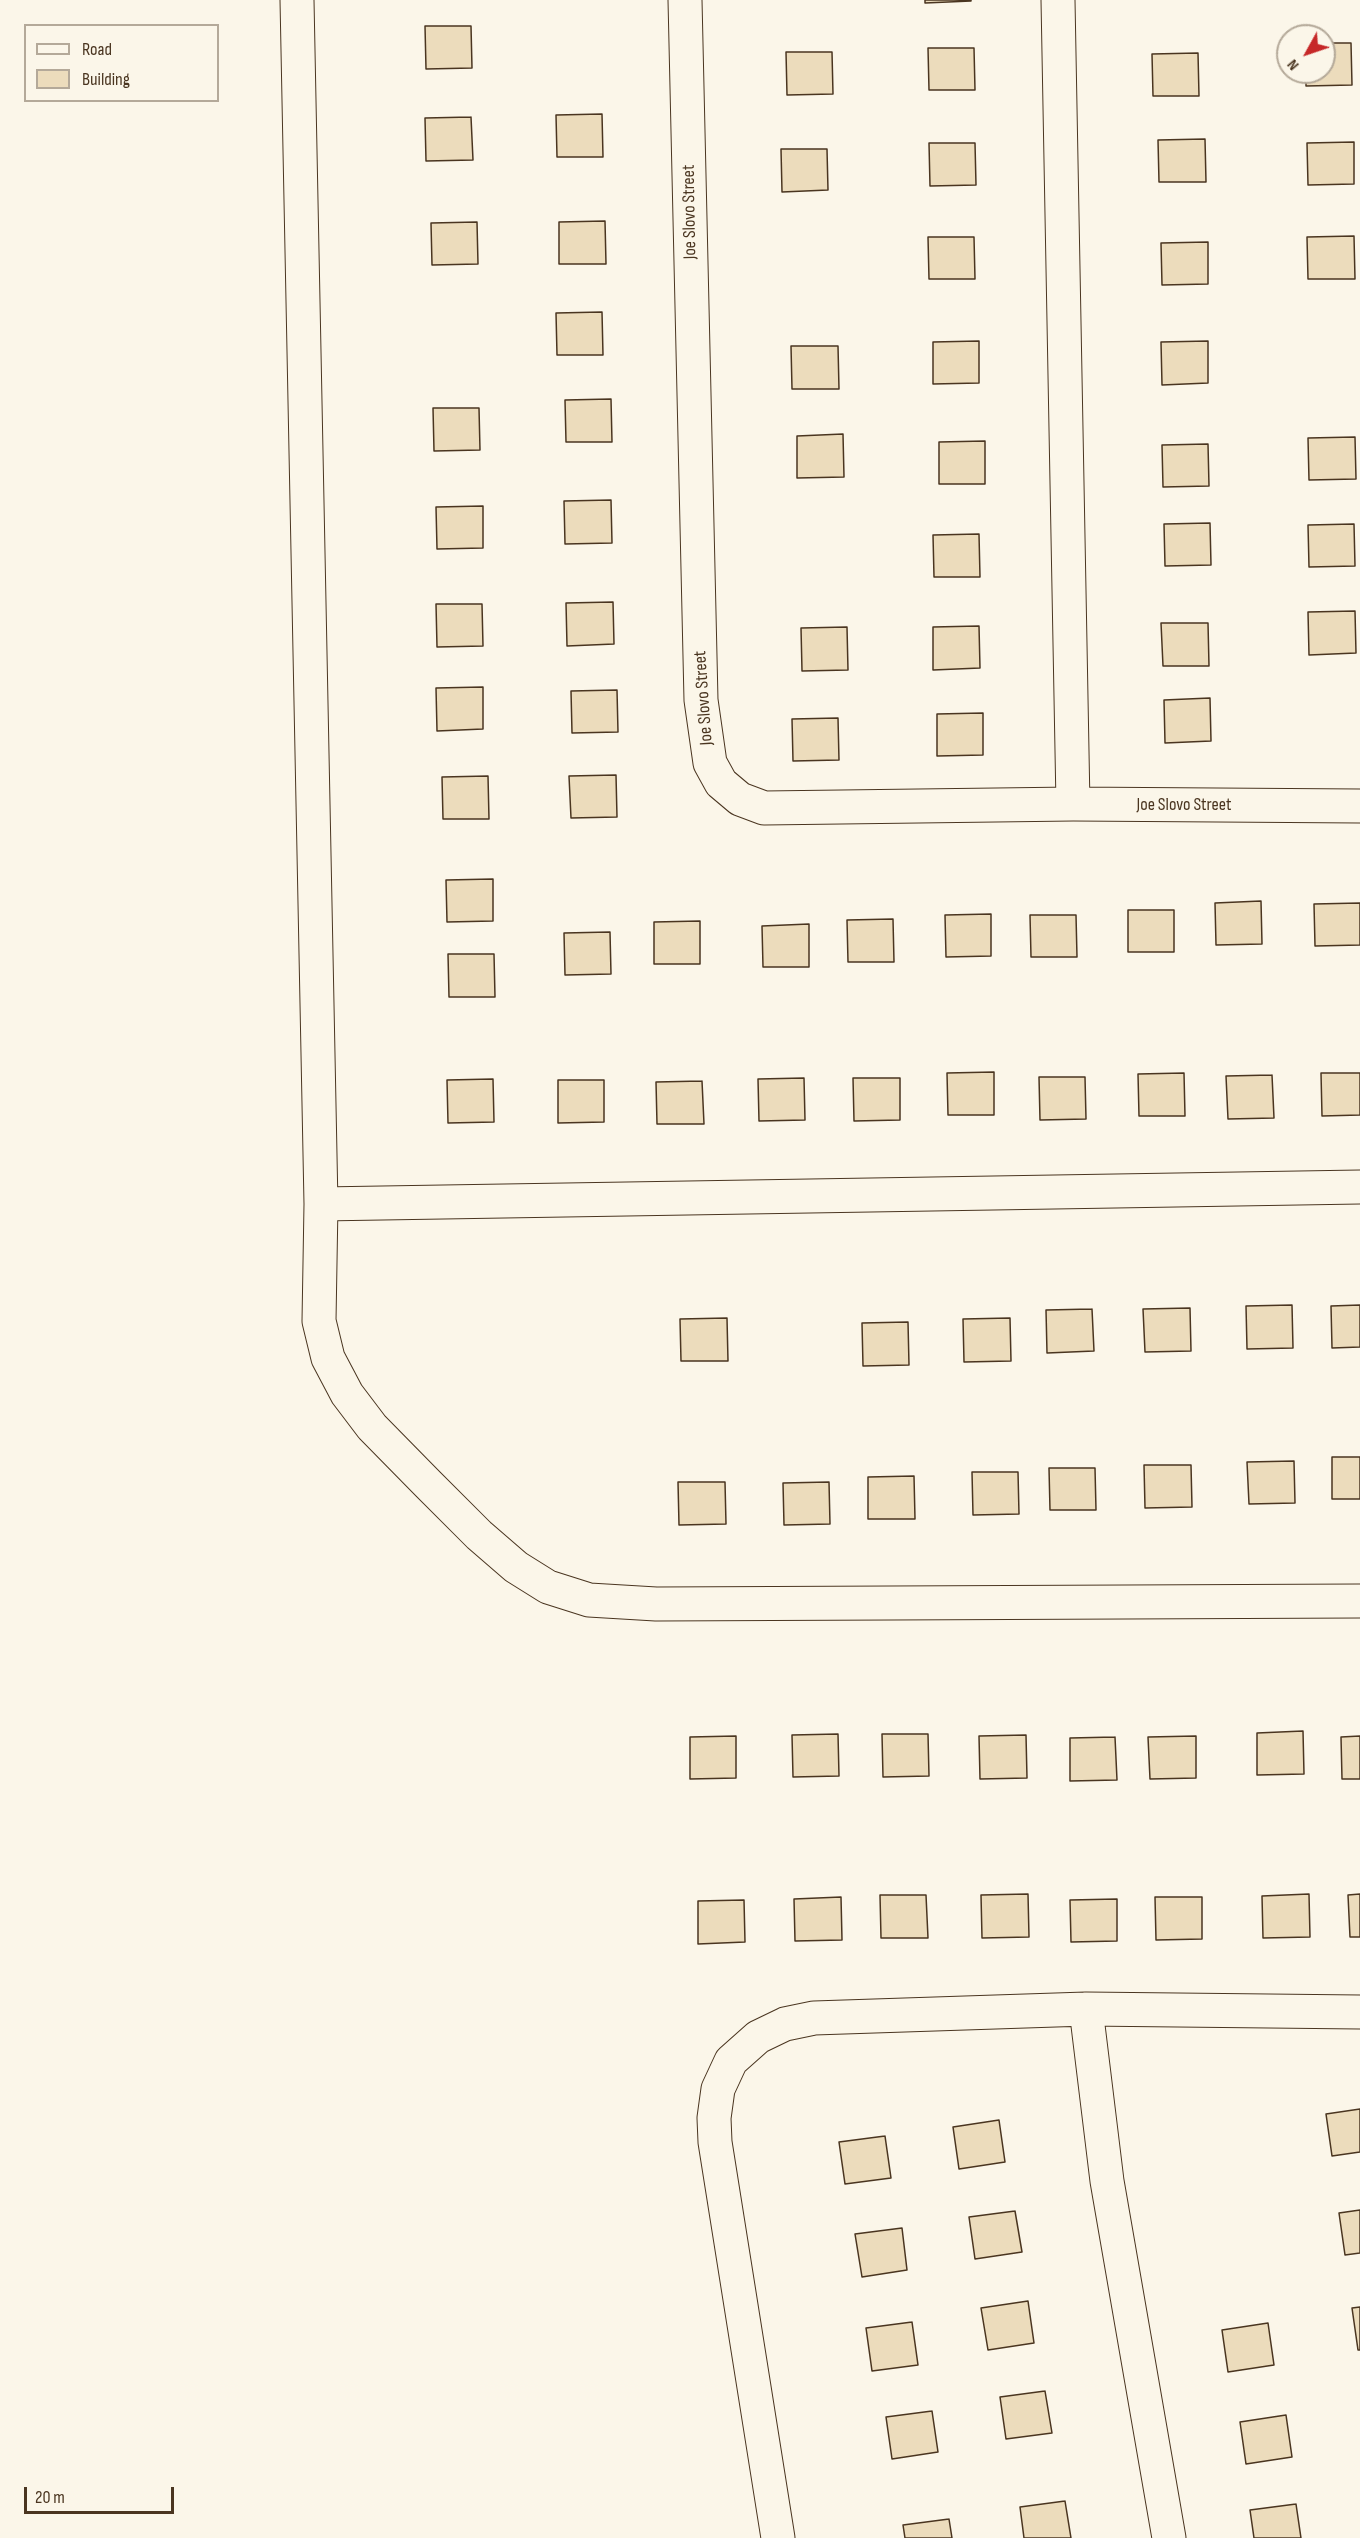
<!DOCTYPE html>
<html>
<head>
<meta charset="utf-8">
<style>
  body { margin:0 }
  #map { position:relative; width:1360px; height:2538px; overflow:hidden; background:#fbf6e9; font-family:"Sofia Sans Condensed",sans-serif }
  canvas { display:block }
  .legend { position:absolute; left:24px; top:24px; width:195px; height:78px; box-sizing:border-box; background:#fbf6e9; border:2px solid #b4a999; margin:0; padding:8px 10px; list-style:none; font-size:18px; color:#4a3520 }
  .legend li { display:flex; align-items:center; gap:12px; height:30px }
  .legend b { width:30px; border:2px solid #b4a999 }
  .north { position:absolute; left:1276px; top:24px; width:60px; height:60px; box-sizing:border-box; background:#fbf6e9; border:2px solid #b4a999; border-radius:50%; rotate:230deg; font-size:16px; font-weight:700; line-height:24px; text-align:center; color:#4a3520 }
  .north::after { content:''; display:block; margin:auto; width:21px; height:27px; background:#c62828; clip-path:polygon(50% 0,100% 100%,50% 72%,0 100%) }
  .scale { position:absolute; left:24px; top:2487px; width:150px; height:27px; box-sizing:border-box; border:3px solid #4a3520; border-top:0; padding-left:8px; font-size:18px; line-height:21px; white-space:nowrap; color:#4a3520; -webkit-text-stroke:4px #fbf6e9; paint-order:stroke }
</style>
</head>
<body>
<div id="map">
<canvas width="1360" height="2538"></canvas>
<ul class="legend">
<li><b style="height:8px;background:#fbf6e9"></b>Road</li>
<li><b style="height:16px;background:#ecdcbc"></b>Building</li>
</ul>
<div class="north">N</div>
<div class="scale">20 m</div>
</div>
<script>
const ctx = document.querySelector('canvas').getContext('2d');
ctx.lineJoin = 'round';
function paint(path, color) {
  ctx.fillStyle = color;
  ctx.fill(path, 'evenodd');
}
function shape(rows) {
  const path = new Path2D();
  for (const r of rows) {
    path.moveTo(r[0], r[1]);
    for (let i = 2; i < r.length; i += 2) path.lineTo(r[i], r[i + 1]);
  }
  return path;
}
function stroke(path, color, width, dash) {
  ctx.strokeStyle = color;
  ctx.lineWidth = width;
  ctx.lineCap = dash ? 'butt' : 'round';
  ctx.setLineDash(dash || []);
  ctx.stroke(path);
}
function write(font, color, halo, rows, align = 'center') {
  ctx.font = font + ' "Sofia Sans Condensed",sans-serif';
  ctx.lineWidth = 4.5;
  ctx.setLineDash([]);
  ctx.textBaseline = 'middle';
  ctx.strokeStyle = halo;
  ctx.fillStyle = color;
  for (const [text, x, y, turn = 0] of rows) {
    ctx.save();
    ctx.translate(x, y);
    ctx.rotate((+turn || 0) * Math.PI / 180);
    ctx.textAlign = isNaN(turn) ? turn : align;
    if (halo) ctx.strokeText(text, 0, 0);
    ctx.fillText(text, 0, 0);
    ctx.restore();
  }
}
const building = shape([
  [925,0,971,0,971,1,925,3,925,0],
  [425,26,471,26,472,68,426,69,425,26],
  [1324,43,1351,43,1352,85,1306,86,1306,72,1324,72,1324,43],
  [928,48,974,48,975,90,929,90,928,48],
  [786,52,832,52,833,94,787,95,786,52],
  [1198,53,1199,96,1153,96,1152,54,1198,53],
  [602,114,603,157,557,157,556,115,602,114],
  [471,117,473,160,426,161,425,118,471,117],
  [1205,139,1206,182,1159,182,1158,140,1205,139],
  [1354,142,1354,184,1308,185,1307,143,1354,142],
  [929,143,975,143,976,185,930,186,929,143],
  [781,149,827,149,828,190,782,192,781,149],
  [605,221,606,264,559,264,559,222,605,221],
  [477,222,478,264,432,265,431,223,477,222],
  [1354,236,1355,279,1308,279,1307,237,1354,236],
  [928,237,974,237,975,279,929,279,928,237],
  [1208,242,1208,284,1162,285,1161,243,1208,242],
  [602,312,603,355,557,355,556,313,602,312],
  [979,341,979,383,933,384,933,342,979,341],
  [1208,341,1208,383,1162,385,1161,342,1208,341],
  [791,346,838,346,839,389,792,389,791,346],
  [611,399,612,442,566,442,565,400,611,399],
  [433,408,479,408,480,450,434,451,433,408],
  [843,434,844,477,797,478,797,436,843,434],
  [1355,437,1356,479,1309,480,1308,438,1355,437],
  [985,441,985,484,939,484,939,442,985,441],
  [1208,444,1209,486,1163,487,1162,445,1208,444],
  [611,500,612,543,565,544,564,501,611,500],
  [483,506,483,548,437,549,436,507,483,506],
  [1210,523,1211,565,1165,566,1164,524,1210,523],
  [1354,524,1355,566,1309,567,1308,525,1354,524],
  [979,534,980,577,934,577,933,535,979,534],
  [613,602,614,644,567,646,566,603,613,602],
  [436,604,482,604,483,646,437,647,436,604],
  [1355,611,1356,653,1309,655,1308,612,1355,611],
  [1161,623,1208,623,1209,666,1163,666,1161,623],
  [979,626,980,668,933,670,933,627,979,626],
  [847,627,848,670,802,671,801,628,847,627],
  [483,687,483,729,437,731,436,688,483,687],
  [617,690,618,732,572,733,571,691,617,690],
  [1210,698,1211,741,1165,743,1164,700,1210,698],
  [983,713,983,755,937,756,937,714,983,713],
  [838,718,839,760,793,761,792,719,838,718],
  [616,775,617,817,571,818,569,776,616,775],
  [488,776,489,819,443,819,442,777,488,776],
  [493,879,493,921,447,922,446,880,493,879],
  [1261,901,1262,944,1216,945,1215,903,1261,901],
  [1360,903,1360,945,1315,946,1314,904,1360,903],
  [1128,910,1174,910,1174,952,1128,952,1128,910],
  [991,914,991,956,946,957,945,915,991,914],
  [1030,915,1076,915,1077,957,1031,957,1030,915],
  [893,919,894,962,848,962,847,920,893,919],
  [700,921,700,964,654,964,654,922,700,921],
  [809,924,809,967,763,967,762,926,809,924],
  [610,932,611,974,565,975,564,933,610,932],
  [448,954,494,954,495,997,449,997,448,954],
  [994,1072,994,1115,948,1115,947,1073,994,1072],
  [1184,1073,1185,1116,1139,1116,1138,1074,1184,1073],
  [1321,1073,1360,1073,1360,1115,1322,1116,1321,1073],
  [1272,1075,1274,1118,1228,1119,1226,1076,1272,1075],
  [1039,1077,1085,1077,1086,1119,1040,1120,1039,1077],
  [804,1078,805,1120,759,1121,758,1079,804,1078],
  [853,1078,900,1078,900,1120,854,1121,853,1078],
  [493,1079,494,1122,448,1123,447,1080,493,1079],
  [558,1080,604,1080,604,1122,558,1123,558,1080],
  [702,1081,704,1124,657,1124,656,1082,702,1081],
  [1292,1305,1293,1348,1247,1349,1246,1306,1292,1305],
  [1360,1305,1360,1347,1332,1348,1331,1306,1360,1305],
  [1190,1308,1191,1351,1145,1352,1143,1309,1190,1308],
  [1092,1309,1094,1351,1047,1353,1046,1310,1092,1309],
  [727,1318,728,1361,681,1361,680,1319,727,1318],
  [1010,1318,1011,1361,964,1362,963,1319,1010,1318],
  [908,1322,909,1365,863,1366,862,1323,908,1322],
  [1332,1457,1360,1457,1360,1499,1332,1499,1332,1457],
  [1294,1461,1295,1503,1249,1504,1247,1462,1294,1461],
  [1144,1465,1191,1465,1192,1507,1145,1508,1144,1465],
  [1049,1468,1095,1468,1096,1510,1050,1510,1049,1468],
  [972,1472,1018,1472,1019,1514,973,1515,972,1472],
  [914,1476,915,1519,868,1519,868,1477,914,1476],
  [678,1482,725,1482,726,1524,679,1525,678,1482],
  [829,1482,830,1524,784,1525,783,1483,829,1482],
  [1303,1731,1304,1774,1257,1775,1257,1733,1303,1731],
  [838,1734,839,1776,793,1777,792,1735,838,1734],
  [882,1734,928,1734,929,1776,883,1777,882,1734],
  [1026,1735,1027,1778,980,1779,979,1736,1026,1735],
  [736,1736,736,1778,690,1779,690,1737,736,1736],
  [1196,1736,1196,1778,1150,1779,1148,1737,1196,1736],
  [1360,1736,1360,1779,1342,1779,1341,1737,1360,1736],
  [1115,1737,1117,1780,1070,1781,1070,1738,1115,1737],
  [1028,1894,1029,1937,982,1938,981,1895,1028,1894],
  [1309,1894,1310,1937,1263,1938,1262,1896,1309,1894],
  [1360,1894,1360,1937,1350,1937,1348,1895,1360,1894],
  [880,1895,926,1895,928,1938,881,1938,880,1895],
  [841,1897,842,1940,795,1941,794,1899,841,1897],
  [1155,1897,1202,1897,1202,1939,1156,1940,1155,1897],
  [1117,1899,1117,1941,1071,1942,1070,1900,1117,1899],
  [744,1900,745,1942,698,1944,698,1901,744,1900],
  [1360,2109,1360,2152,1332,2156,1326,2114,1360,2109],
  [999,2120,1005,2162,959,2169,953,2127,999,2120],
  [885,2136,891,2178,845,2184,839,2142,885,2136],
  [1360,2210,1360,2253,1345,2255,1339,2213,1360,2210],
  [1015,2211,1022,2252,975,2259,969,2217,1015,2211],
  [902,2228,907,2270,862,2277,855,2234,902,2228],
  [1028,2301,1034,2343,988,2350,981,2308,1028,2301],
  [1360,2307,1360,2350,1358,2350,1352,2308,1360,2307],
  [912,2322,918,2365,872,2371,866,2328,912,2322],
  [1268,2323,1274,2365,1228,2372,1222,2330,1268,2323],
  [1045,2391,1052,2433,1006,2439,1000,2397,1045,2391],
  [932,2411,938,2452,892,2459,886,2417,932,2411],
  [1286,2415,1292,2457,1246,2464,1240,2422,1286,2415],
  [1065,2501,1071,2538,1024,2538,1020,2507,1065,2501],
  [1296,2504,1301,2538,1254,2538,1250,2510,1296,2504],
  [949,2519,952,2538,905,2538,903,2525,949,2519]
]);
paint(building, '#ecdcbc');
stroke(building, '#4a3520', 1.5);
const minor = shape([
  [297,0,321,1204,319,1321,328,1358,347,1394,372,1427,428,1484,479,1535,516,1567,548,1587,589,1600,656,1604,1360,1601],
  [685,0,701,700,710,763,721,783,740,799,764,808,1073,804,1360,806],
  [1058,0,1073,804],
  [321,1204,1360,1187],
  [1086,2009,1107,2181,1169,2538],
  [778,2538,715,2142,714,2118,718,2089,731,2061,758,2037,785,2024,814,2018,1086,2009,1360,2012]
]);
stroke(minor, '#4a3520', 35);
stroke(minor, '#fbf6e9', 33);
write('18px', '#4a3520', '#fbf6e9', [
  ["Joe Slovo Street",690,212,-91],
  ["Joe Slovo Street",704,698,-94],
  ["Joe Slovo Street",1184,805]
]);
</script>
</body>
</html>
